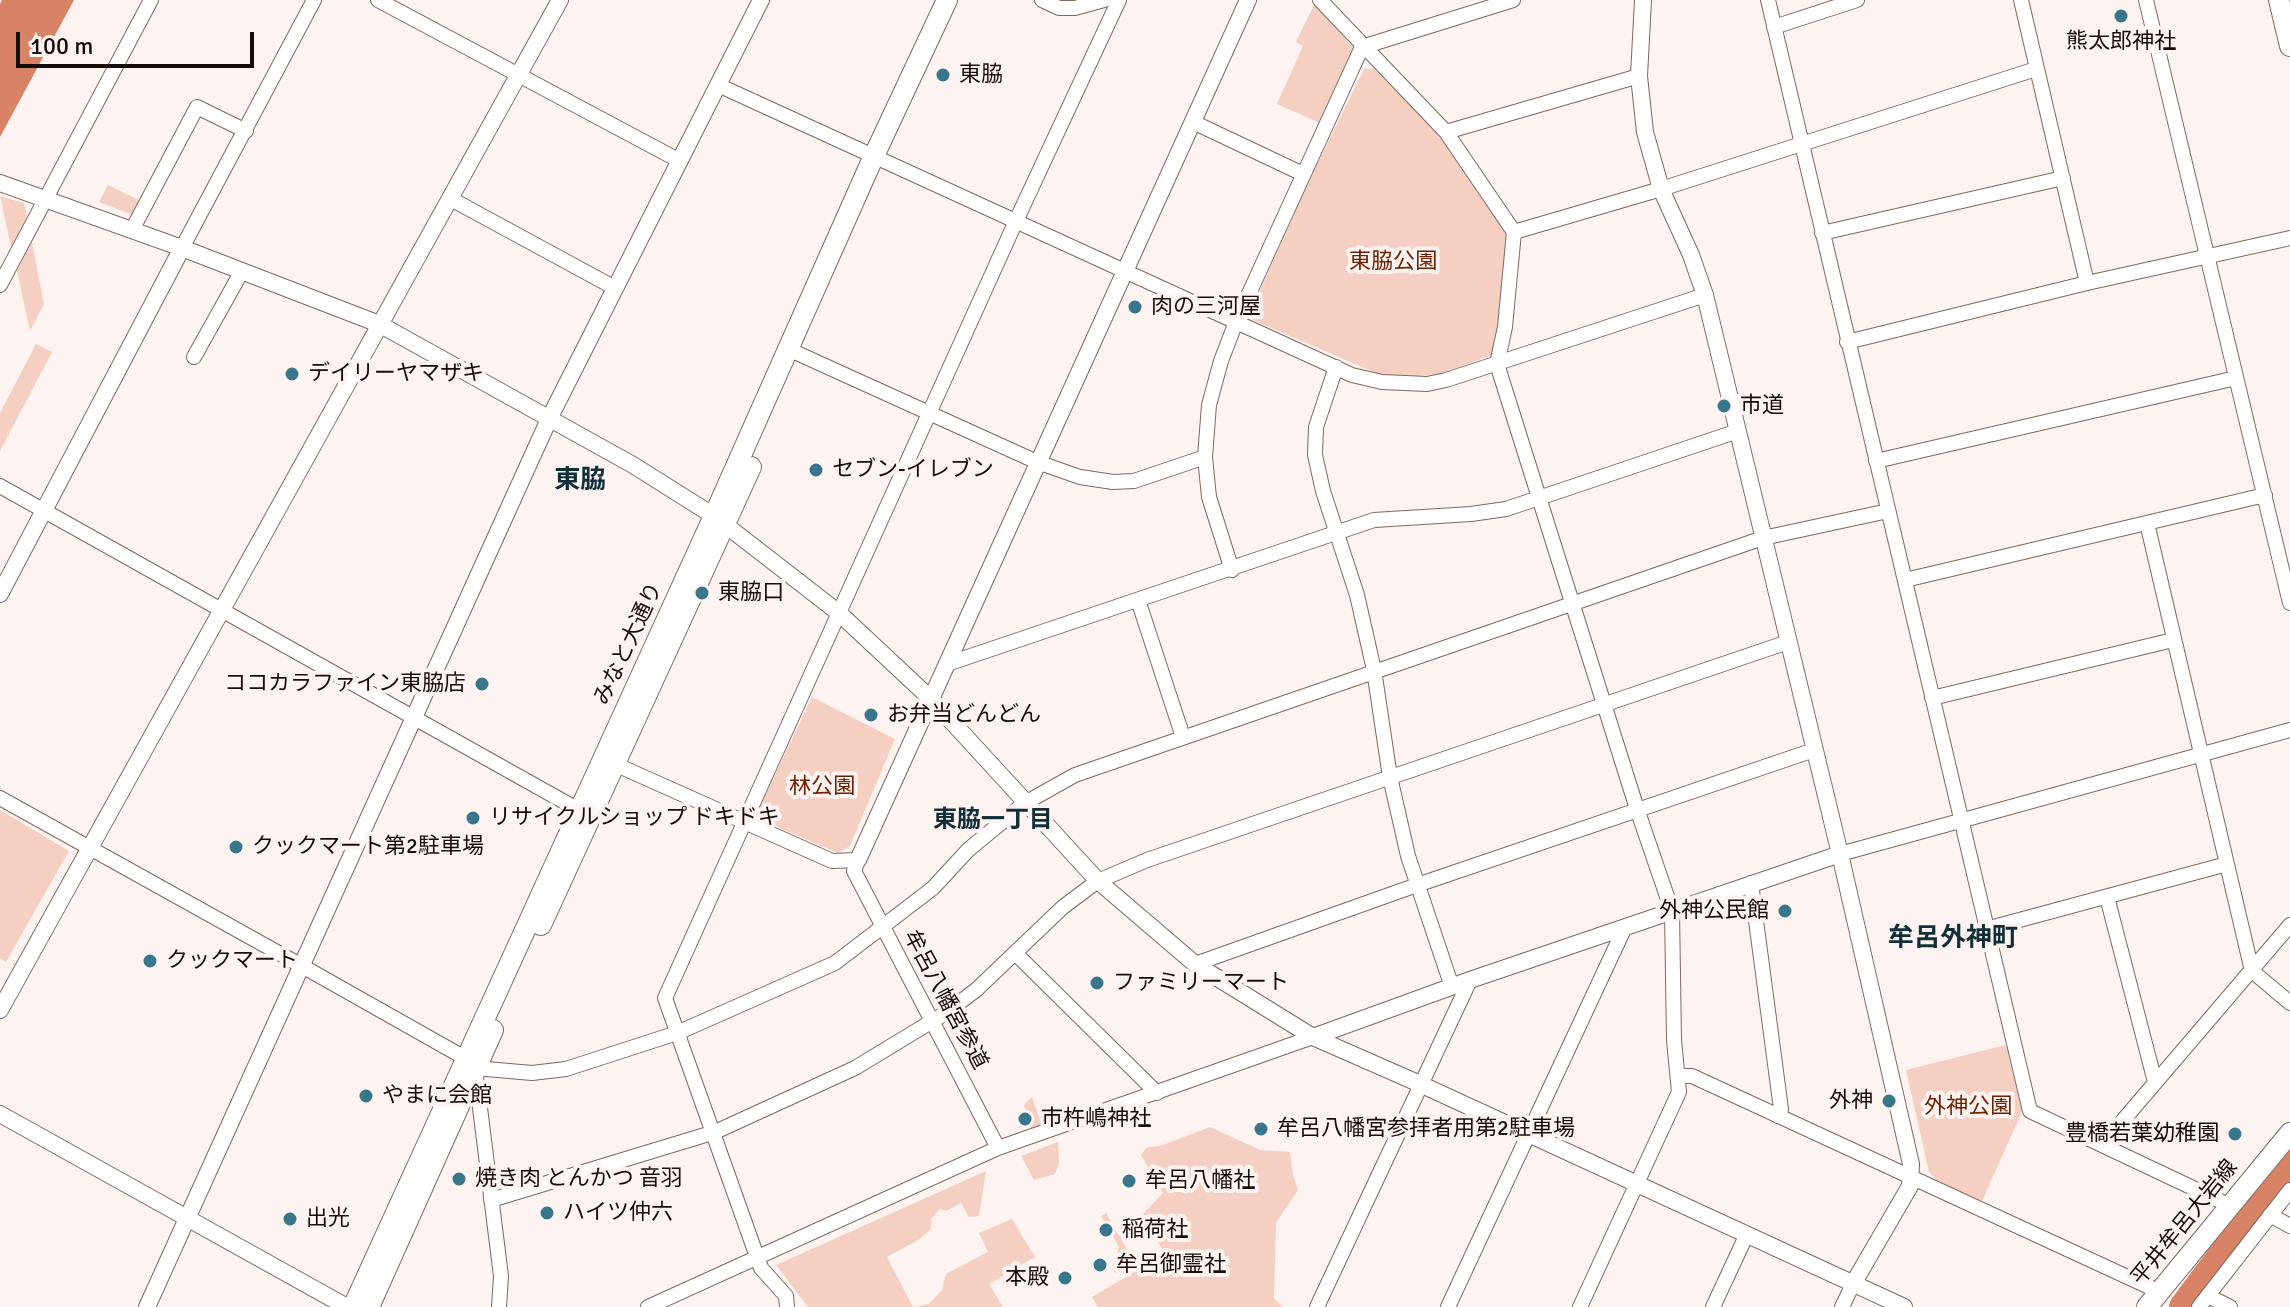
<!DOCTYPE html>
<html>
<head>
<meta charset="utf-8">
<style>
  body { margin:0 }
  #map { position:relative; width:2290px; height:1307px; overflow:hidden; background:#fdf3f0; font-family:Signika,sans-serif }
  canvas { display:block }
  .scale { position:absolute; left:16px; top:32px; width:238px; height:36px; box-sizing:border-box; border:4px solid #150d0a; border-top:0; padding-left:10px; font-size:24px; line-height:28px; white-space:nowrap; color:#150d0a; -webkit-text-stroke:6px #fdf3f0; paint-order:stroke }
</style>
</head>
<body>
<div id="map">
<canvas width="2290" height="1307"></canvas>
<div class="scale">100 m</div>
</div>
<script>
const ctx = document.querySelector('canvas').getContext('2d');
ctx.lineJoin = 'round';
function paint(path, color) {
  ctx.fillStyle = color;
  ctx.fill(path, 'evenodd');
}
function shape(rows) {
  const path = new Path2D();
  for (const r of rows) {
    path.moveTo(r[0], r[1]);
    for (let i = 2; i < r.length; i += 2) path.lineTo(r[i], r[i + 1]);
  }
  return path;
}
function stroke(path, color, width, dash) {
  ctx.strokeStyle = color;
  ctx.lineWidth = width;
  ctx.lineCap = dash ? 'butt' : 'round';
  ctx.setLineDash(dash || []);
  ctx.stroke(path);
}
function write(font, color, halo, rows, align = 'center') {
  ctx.font = font + ' Signika,"Noto Sans JP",sans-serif';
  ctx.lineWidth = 8;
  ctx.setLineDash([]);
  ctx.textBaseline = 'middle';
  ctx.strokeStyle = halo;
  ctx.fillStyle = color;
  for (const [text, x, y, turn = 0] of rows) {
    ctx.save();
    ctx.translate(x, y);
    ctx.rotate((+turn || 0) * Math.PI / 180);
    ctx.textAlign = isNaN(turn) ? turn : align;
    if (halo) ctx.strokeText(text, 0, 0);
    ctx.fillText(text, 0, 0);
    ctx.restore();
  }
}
paint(shape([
  [1315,3,1355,50,1322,124,1277,104,1303,46,1296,42],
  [1373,68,1433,127,1508,233,1499,328,1492,355,1440,374,1402,377,1378,374,1253,320,1251,311,1305,189,1364,69],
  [108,185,141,201,133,215,99,202],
  [0,196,24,203,28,221,12,251],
  [32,242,44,304,30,331,17,271],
  [36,344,52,352,0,451,0,413],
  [812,697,895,739,850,846,838,853,755,817],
  [0,810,69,851,6,962,0,958],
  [2006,1045,2022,1112,1982,1201,1937,1181,1929,1172,1906,1070],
  [1032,1097,1042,1126,1031,1130,1024,1105],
  [1210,1127,1260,1150,1290,1152,1293,1175,1298,1190,1276,1223,1274,1298,1283,1307,1098,1307,1092,1297,1165,1254,1142,1215,1163,1193,1141,1155,1147,1147,1160,1146],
  [1058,1142,1059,1163,1055,1174,1034,1180,1021,1156],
  [986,1171,979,1216,969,1217,961,1203,946,1211,940,1209,931,1219,931,1229,920,1239,887,1257,913,1307,929,1304,942,1290,946,1274,988,1252,979,1233,1012,1219,1035,1257,989,1284,1003,1307,808,1307,776,1265],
  [1106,1213,1134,1261,1115,1273,1113,1269,1119,1247,1101,1216]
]), '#f4cfc2');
paint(shape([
  [2,0,74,0,0,137,0,4]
]), '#d88365');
stroke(shape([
  [2183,1307,2290,1164]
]), '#d88365', 28);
const minor = shape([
  [378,0,680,161],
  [1042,0,1059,8,1075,8,1104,0],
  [1320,0,1446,132,1514,232,1505,327,1497,364,1637,809,1672,911,1674,1040,1679,1092,1580,1307],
  [1768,0,2030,1111,2231,1206],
  [2021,0,2087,283],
  [2146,0,2290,603],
  [1774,27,1857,0],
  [718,85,1352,375,1382,382,1427,384,1446,380,1705,295],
  [1193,122,1303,174],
  [1446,132,1639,76],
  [451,199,615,288],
  [132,230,197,107,246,131],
  [1514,232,1661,189,2036,69],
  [1822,233,2063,178],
  [182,248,314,0],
  [0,285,151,0],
  [1847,342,2087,283,2290,238],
  [788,349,1037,462,1080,477,1113,482,1134,481,1205,457],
  [194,357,242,271],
  [1336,367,1316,427,1315,455,1323,491,1357,595,1374,670,1390,777,1408,856,1452,987],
  [1876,461,2236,378],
  [0,486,586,814],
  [2147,523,2252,971,2290,1003],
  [1232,570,1209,497,1205,457,1209,405,1221,361,1236,322,1362,47,1513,0],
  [1905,580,2265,495],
  [1138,600,1183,737],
  [947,664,1374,520,1471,514,1506,509,1738,431],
  [1932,698,2173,640],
  [610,762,832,861,858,860,854,871,998,1148],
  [0,798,302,966,465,1058,473,1066],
  [1840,854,2290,730],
  [1751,883,1781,1109,1778,1116],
  [2107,897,2155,1082],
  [1986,929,2227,864],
  [1016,954,1157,1093],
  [1195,964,1417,885,1814,750],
  [1678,1076,1692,1076,2160,1292],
  [2102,1145,2290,925],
  [491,1200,715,1132,855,1068,944,1014,976,990,1063,907,1087,889,1098,881,1147,860,1788,642],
  [2270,1215,2290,1226],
  [2208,1296,2230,1307],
  [499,1307,501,1276,475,1068,532,1073,566,1069,677,1033,835,963,933,888,968,850,1025,803,1075,775,1763,538,1888,511],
  [648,1307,998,1148,1313,1037],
  [787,1307,786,1296,761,1268,665,998,1016,221,1119,0],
  [1317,1307,1470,980],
  [1448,1307,1625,927],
  [1713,1307,1747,1234],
  [1842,1307,1853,1284],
  [2199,1307,2290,1190]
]);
const tertiary = shape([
  [1643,0,1639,76,1645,132,1661,189,1691,255,1705,295,1840,854,1911,1164,1910,1186,1853,1284],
  [0,183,182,248,379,324,633,465,714,516,839,613,931,699,1098,881,1195,964,1313,1037,1420,1084,1904,1307],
  [0,594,182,248],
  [858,860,1248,0],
  [0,1010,560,0],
  [1313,1037,1470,980,1840,854],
  [0,1114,347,1307],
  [147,1307,550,417,761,0]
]);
const secondary = shape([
  [2279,0,2290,46],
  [541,925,751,467],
  [353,1307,714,516,873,158,947,0],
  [369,1307,493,1030],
  [2147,1307,2290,1133]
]);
stroke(minor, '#7d6962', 16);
stroke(tertiary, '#7d6962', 18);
stroke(secondary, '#7d6962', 22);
stroke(minor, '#fff', 14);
stroke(tertiary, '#fff', 16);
stroke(secondary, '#fff', 20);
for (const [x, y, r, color] of [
  [2121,16,8,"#37768b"],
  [943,75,8,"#37768b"],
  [1135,307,8,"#37768b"],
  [292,374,8,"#37768b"],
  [1724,406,8,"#37768b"],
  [816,470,8,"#37768b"],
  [702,593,8,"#37768b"],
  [482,684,8,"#37768b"],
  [871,715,8,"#37768b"],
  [473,818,8,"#37768b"],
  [236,847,8,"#37768b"],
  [1785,911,8,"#37768b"],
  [150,961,8,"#37768b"],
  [1097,983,8,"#37768b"],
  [366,1096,8,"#37768b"],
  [1889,1101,8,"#37768b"],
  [1025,1119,8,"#37768b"],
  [1261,1129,8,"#37768b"],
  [2235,1134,8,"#37768b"],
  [459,1179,8,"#37768b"],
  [1129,1181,8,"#37768b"],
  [547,1213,8,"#37768b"],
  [290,1219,8,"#37768b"],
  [1106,1230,8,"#37768b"],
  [1100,1265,8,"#37768b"],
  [1065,1278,8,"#37768b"]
]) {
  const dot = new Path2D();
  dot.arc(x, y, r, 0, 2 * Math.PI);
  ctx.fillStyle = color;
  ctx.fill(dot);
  stroke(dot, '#fdf3f0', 3);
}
write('22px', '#150d0a', '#fdf3f0', [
  ["熊太郎神社",2121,42,"center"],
  ["東脇",959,75],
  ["肉の三河屋",1151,307],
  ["デイリーヤマザキ",308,374],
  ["市道",1740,406],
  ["セブン-イレブン",832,470],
  ["東脇口",718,593],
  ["ココカラファイン東脇店",466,684,"right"],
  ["お弁当どんどん",887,715],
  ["リサイクルショップ ドキドキ",489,818],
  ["クックマート第2駐車場",252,847],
  ["外神公民館",1769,911,"right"],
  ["クックマート",166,961],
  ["ファミリーマート",1113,983],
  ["やまに会館",382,1096],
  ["外神",1873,1101,"right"],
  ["市杵嶋神社",1041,1119],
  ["牟呂八幡宮参拝者用第2駐車場",1277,1129],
  ["豊橋若葉幼稚園",2219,1134,"right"],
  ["焼き肉 とんかつ 音羽",475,1179],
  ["牟呂八幡社",1145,1181],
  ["ハイツ仲六",563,1213],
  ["出光",306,1219],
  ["稲荷社",1122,1230],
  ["牟呂御霊社",1116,1265],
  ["本殿",1049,1278,"right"]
], 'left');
write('22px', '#6e2100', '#fdf3f0', [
  ["東脇公園",1393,262],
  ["林公園",822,787],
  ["外神公園",1968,1107]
]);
write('22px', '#150d0a', '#fdf3f0', [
  ["みなと大通り",629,644,-65],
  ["牟呂八幡宮参道",945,1000,62],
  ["平井牟呂大岩線",2185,1223,-51]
]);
write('bold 24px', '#112f39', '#fdf3f0', [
  ["東脇一丁目",993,821]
]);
write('bold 26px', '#112f39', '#fdf3f0', [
  ["東脇",580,481],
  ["牟呂外神町",1953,939]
]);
</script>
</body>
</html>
